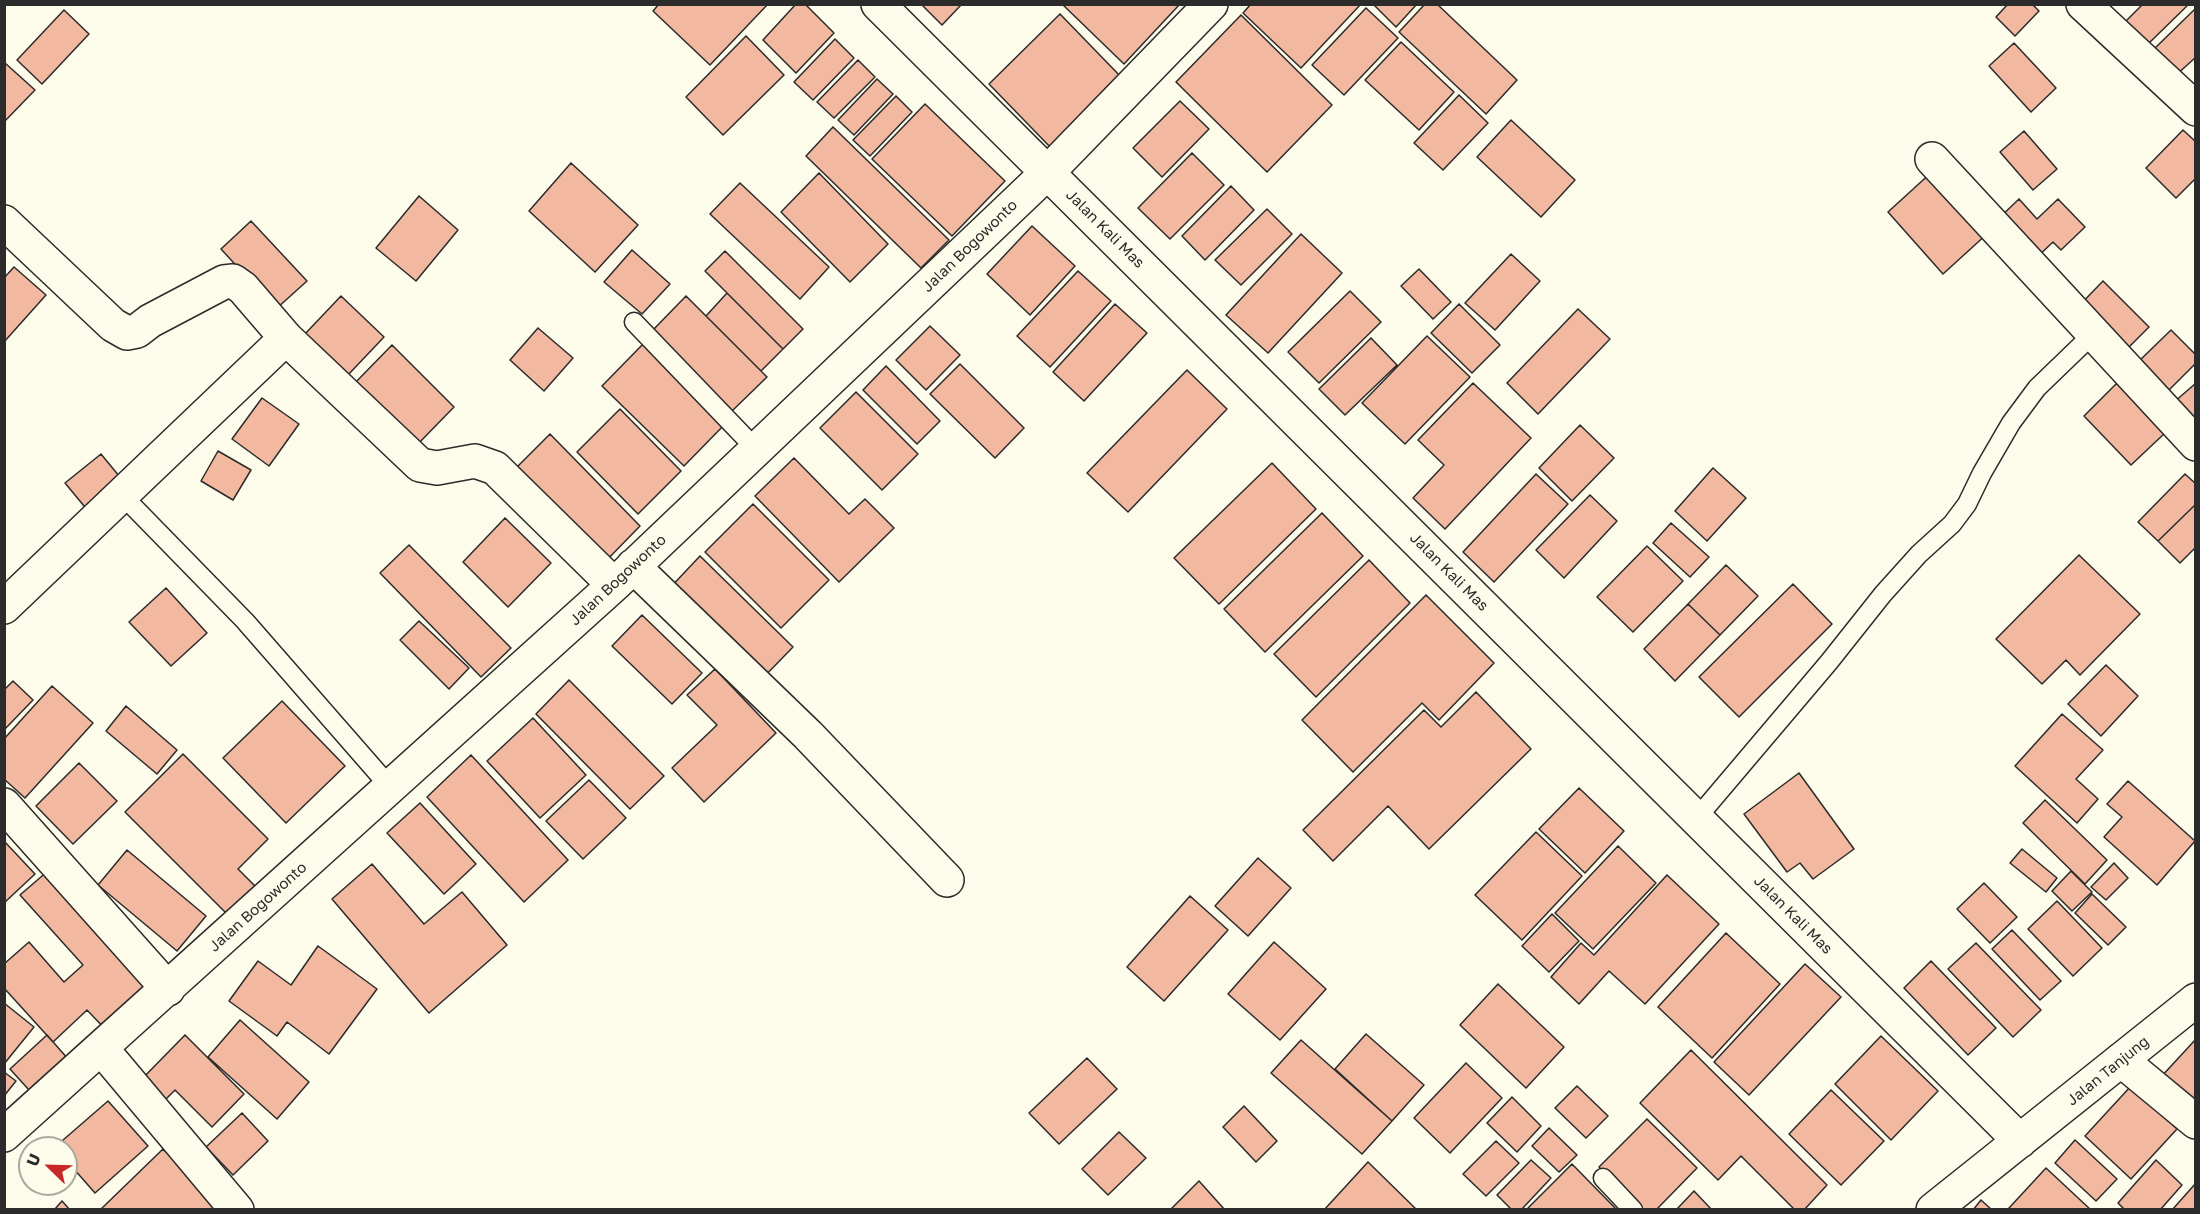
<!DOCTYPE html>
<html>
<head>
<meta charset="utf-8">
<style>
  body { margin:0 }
  #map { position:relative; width:2200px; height:1214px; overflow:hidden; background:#fdfbea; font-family:"Golos Text",sans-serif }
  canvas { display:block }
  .frame { position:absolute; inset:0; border:6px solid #2b2b2b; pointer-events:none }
  .north { position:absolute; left:18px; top:1136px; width:60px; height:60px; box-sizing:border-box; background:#fdfbea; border:2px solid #a9a89e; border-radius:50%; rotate:293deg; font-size:16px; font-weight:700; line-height:24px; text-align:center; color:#2b2b2b }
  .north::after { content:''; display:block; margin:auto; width:21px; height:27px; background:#c62828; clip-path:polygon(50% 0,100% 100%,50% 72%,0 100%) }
</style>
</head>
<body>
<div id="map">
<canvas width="2200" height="1214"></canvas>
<div class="frame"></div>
<div class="north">U</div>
</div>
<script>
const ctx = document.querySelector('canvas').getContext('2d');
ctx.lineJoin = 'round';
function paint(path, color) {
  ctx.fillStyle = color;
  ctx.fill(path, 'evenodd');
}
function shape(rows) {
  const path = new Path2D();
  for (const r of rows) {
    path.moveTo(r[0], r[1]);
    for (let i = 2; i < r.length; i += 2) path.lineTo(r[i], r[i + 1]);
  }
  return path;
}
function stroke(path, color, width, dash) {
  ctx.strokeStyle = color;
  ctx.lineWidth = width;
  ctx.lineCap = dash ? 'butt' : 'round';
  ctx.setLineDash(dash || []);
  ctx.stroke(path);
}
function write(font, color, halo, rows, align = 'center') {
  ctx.font = font + ' "Golos Text",sans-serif';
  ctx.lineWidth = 4.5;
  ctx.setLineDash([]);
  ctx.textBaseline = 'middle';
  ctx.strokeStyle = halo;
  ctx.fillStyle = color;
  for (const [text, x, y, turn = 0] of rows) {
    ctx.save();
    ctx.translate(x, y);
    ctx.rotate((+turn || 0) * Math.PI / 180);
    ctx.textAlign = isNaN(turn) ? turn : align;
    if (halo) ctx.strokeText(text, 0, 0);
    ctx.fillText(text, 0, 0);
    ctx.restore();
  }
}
const building = shape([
  [659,4,768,4,710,65,653,11,659,4],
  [796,4,805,4,834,33,796,73,763,40,796,4],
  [921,4,962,4,942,25,921,4],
  [1062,4,1180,4,1124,64,1062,4],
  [1251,4,1361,4,1301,68,1243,13,1251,4],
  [1373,4,1417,4,1396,27,1373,4],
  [1425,4,1437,4,1517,80,1486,114,1399,32,1425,4],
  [2008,4,2032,4,2039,11,2015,36,1996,17,2008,4],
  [2143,4,2189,4,2146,46,2125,22,2143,4],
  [1366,8,1398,38,1344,95,1312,65,1366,8],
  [2196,8,2196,57,2175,76,2151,52,2196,8],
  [64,10,89,34,42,84,17,60,64,10],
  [1060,14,1124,80,1053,150,989,84,1060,14],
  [1241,15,1332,105,1267,172,1176,82,1241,15],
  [746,36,784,75,723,135,686,97,746,36],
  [835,39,854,58,813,100,794,82,835,39],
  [1401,42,1454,92,1419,130,1365,80,1401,42],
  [2014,43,2056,88,2031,112,1989,66,2014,43],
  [858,60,875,77,834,118,817,102,858,60],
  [5,63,35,90,4,122,4,64,5,63],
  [877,79,893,94,854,135,838,120,877,79],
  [1459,95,1488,123,1443,170,1414,143,1459,95],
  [896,96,912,112,870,156,853,140,896,96],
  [1180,101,1209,129,1162,177,1133,148,1180,101],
  [925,104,1005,181,952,236,872,159,925,104],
  [1511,120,1575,180,1541,217,1477,157,1511,120],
  [833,127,949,240,921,268,806,156,833,127],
  [2183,130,2196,142,2196,178,2176,198,2146,168,2183,130],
  [2024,131,2057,169,2033,190,2000,152,2024,131],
  [1192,153,1224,185,1170,239,1138,208,1192,153],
  [571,163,638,225,595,272,529,211,571,163],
  [1934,170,1988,233,1943,274,1888,212,1934,170],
  [819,173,888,244,850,282,781,212,819,173],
  [740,183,829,267,800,299,710,214,740,183],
  [1231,186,1254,210,1205,260,1182,236,1231,186],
  [419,196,458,230,416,281,376,248,419,196],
  [2019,199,2037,219,2058,199,2085,227,2061,250,2053,242,2034,260,1996,221,2019,199],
  [1267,209,1292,234,1241,285,1215,260,1267,209],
  [251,221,307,281,276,309,221,249,251,221],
  [1032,226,1075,266,1030,315,987,274,1032,226],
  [1301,234,1342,273,1268,353,1226,315,1301,234],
  [632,250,670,284,642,314,604,282,632,250],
  [725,251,803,329,783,349,705,271,725,251],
  [1511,254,1540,281,1495,330,1465,303,1511,254],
  [14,267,46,295,4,342,4,278,14,267],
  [1419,269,1451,302,1433,319,1401,286,1419,269],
  [1078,271,1111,301,1050,367,1017,336,1078,271],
  [2103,281,2149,327,2120,356,2075,310,2103,281],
  [1350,291,1381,322,1319,383,1288,352,1350,291],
  [727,293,783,349,761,371,706,316,727,293],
  [341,296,384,337,347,376,304,335,341,296],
  [686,296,767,377,732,411,652,331,686,296],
  [1115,304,1147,333,1084,401,1053,372,1115,304],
  [1459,304,1500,345,1472,373,1431,333,1459,304],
  [1578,309,1610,339,1538,414,1507,383,1578,309],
  [930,326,960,355,926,390,896,360,930,326],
  [538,328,573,358,544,391,510,360,538,328],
  [2171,330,2196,355,2196,363,2165,394,2136,364,2171,330],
  [1427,336,1470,377,1405,444,1362,403,1427,336],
  [1371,338,1397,365,1345,415,1319,389,1371,338],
  [645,342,727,422,684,466,602,386,645,342],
  [392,345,454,407,414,448,352,386,392,345],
  [960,364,1024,428,995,458,930,394,960,364],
  [886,366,940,421,917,444,863,390,886,366],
  [1187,370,1227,409,1128,512,1087,473,1187,370],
  [1473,383,1531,438,1445,529,1413,498,1444,465,1418,440,1473,383],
  [2117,383,2165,433,2131,465,2084,416,2117,383],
  [2196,383,2196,423,2173,403,2196,383],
  [856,392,918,454,882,490,820,428,856,392],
  [262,398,299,424,269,466,232,439,262,398],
  [620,409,681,471,638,514,577,452,620,409],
  [1580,425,1614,458,1572,501,1539,468,1580,425],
  [550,434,640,526,599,568,508,476,550,434],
  [218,451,251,470,233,500,201,481,218,451],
  [101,454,124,482,89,512,65,483,101,454],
  [794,458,849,514,865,499,894,528,839,582,755,496,794,458],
  [1272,463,1316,509,1219,604,1174,558,1272,463],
  [1713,468,1746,498,1707,541,1675,511,1713,468],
  [1536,474,1568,504,1494,582,1463,552,1536,474],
  [2185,474,2196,484,2196,504,2158,541,2138,522,2185,474],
  [1590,495,1617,521,1564,578,1536,550,1590,495],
  [753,504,829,580,781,628,705,552,753,504],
  [2196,504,2196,547,2180,563,2158,541,2196,504],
  [1322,513,1363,556,1265,652,1224,609,1322,513],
  [505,518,551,563,508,607,463,562,505,518],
  [1671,523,1709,557,1690,577,1653,543,1671,523],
  [409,545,511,648,481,677,380,573,409,545],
  [1647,546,1683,581,1633,632,1597,597,1647,546],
  [2079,555,2140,614,2080,675,2066,660,2042,684,1996,639,2079,555],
  [700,556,793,647,759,682,667,591,700,556],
  [1369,560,1410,603,1316,697,1274,654,1369,560],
  [1726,565,1758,596,1720,635,1688,604,1726,565],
  [1793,584,1832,624,1739,717,1699,677,1793,584],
  [166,588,207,633,171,666,129,622,166,588],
  [1426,595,1494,663,1439,720,1422,703,1353,772,1302,720,1426,595],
  [1688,604,1720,635,1675,681,1644,649,1688,604],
  [642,615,702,673,672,704,612,646,642,615],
  [419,621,469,668,449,689,400,640,419,621],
  [2106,665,2138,696,2101,736,2068,704,2106,665],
  [715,669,776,733,704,802,672,768,717,725,687,695,715,669],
  [569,680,664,776,630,809,536,714,569,680],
  [13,681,33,700,4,730,4,690,13,681],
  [52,686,93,723,25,798,4,779,4,739,52,686],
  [1476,692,1531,749,1429,849,1388,806,1333,861,1303,830,1424,710,1441,727,1476,692],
  [282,701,345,766,286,823,223,758,282,701],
  [126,706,177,750,157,774,106,731,126,706],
  [2062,714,2103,750,2076,779,2098,799,2077,823,2015,766,2062,714],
  [533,718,586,775,540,818,487,761,533,718],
  [183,754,268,839,238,869,257,888,229,916,125,812,183,754],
  [471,755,568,860,524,902,427,797,471,755],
  [79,763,117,801,73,844,36,806,79,763],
  [1799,773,1854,849,1813,879,1800,863,1787,872,1744,814,1799,773],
  [589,780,626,818,583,859,546,821,589,780],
  [2128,781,2195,841,2157,885,2104,837,2122,817,2107,804,2128,781],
  [1579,788,1624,831,1585,873,1539,829,1579,788],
  [2045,800,2107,860,2085,884,2023,823,2045,800],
  [420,803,476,864,444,894,387,833,420,803],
  [1536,832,1582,876,1522,940,1475,895,1536,832],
  [4,841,35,874,4,903,4,841],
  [1618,846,1656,883,1593,949,1555,913,1618,846],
  [2022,849,2057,878,2046,892,2010,863,2022,849],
  [127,850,206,916,177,951,98,885,127,850],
  [1258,858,1291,888,1248,936,1215,906,1258,858],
  [2114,863,2128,878,2106,900,2091,887,2114,863],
  [372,864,424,924,462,892,507,945,429,1013,332,899,372,864],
  [49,870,155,989,108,1032,87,1010,53,1042,4,988,4,964,29,942,64,982,83,965,20,895,49,870],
  [2071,871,2092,892,2072,911,2052,891,2071,871],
  [1667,875,1719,924,1645,1004,1609,971,1579,1004,1551,977,1581,943,1594,955,1667,875],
  [1984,883,2017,917,1990,943,1957,909,1984,883],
  [2092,894,2126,927,2108,945,2075,913,2092,894],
  [1190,896,1228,930,1164,1001,1127,967,1190,896],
  [2057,901,2102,948,2073,976,2028,929,2057,901],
  [1552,914,1579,941,1549,972,1522,946,1552,914],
  [2012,930,2061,981,2040,1000,1992,949,2012,930],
  [1726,933,1780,984,1712,1058,1658,1007,1726,933],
  [1274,942,1326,989,1280,1040,1228,994,1274,942],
  [1976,943,2041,1010,2013,1037,1948,969,1976,943],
  [318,946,377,989,329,1054,287,1022,277,1036,229,1001,258,961,291,985,318,946],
  [1931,961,1996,1028,1968,1055,1904,988,1931,961],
  [1805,964,1841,997,1749,1095,1714,1062,1805,964],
  [1498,984,1564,1047,1526,1088,1460,1025,1498,984],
  [4,1003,34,1027,4,1064,4,1003],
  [240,1020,309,1082,277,1119,208,1057,240,1020],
  [1366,1034,1424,1085,1392,1121,1335,1069,1366,1034],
  [47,1035,76,1068,39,1101,10,1069,47,1035],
  [185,1035,244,1094,212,1127,175,1090,161,1104,139,1082,185,1035],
  [1881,1036,1938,1091,1891,1140,1835,1084,1881,1036],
  [2196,1039,2196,1109,2160,1078,2196,1039],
  [1301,1040,1392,1121,1362,1154,1271,1073,1301,1040],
  [1691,1050,1827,1185,1804,1210,1795,1210,1741,1156,1718,1180,1640,1103,1691,1050],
  [1087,1058,1117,1089,1059,1144,1029,1113,1087,1058],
  [1466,1063,1502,1098,1450,1153,1414,1118,1466,1063],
  [4,1072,16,1081,4,1096,4,1072],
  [1577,1086,1608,1116,1586,1138,1555,1108,1577,1086],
  [2131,1086,2177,1129,2131,1179,2085,1136,2131,1086],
  [1831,1090,1884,1141,1841,1185,1789,1134,1831,1090],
  [1512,1097,1541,1126,1517,1152,1487,1123,1512,1097],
  [108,1101,148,1146,95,1193,66,1160,66,1148,55,1147,108,1101],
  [1244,1106,1277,1141,1256,1162,1223,1127,1244,1106],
  [242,1113,268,1141,233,1175,206,1147,242,1113],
  [1647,1119,1697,1168,1656,1210,1641,1210,1599,1167,1647,1119],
  [1549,1128,1577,1155,1559,1172,1532,1146,1549,1128],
  [1119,1132,1146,1158,1108,1195,1082,1169,1119,1132],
  [2075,1140,2117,1179,2096,1201,2055,1163,2075,1140],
  [1496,1141,1519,1163,1486,1196,1463,1174,1496,1141],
  [163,1149,222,1210,100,1210,163,1149],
  [1531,1160,1551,1178,1521,1210,1512,1210,1497,1195,1531,1160],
  [2156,1160,2182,1185,2160,1210,2125,1210,2118,1203,2156,1160],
  [1368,1162,1417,1210,1324,1210,1368,1162],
  [1572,1164,1617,1210,1526,1210,1572,1164],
  [2046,1168,2091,1210,2010,1210,2009,1208,2046,1168],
  [1199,1181,1225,1210,1172,1210,1171,1209,1199,1181],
  [2196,1183,2196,1210,2172,1210,2196,1183],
  [1694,1191,1712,1210,1676,1210,1694,1191],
  [1981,1200,1992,1210,1973,1210,1981,1200],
  [62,1201,70,1210,54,1210,62,1201]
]);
paint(building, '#f2b8a0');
stroke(building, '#2b2b2b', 1.5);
const service = shape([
  [634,322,756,449],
  [122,495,245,621,390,787],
  [1696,819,1829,662,1883,594,1919,554,1952,524,1967,504,1982,473,2011,423,2037,388,2094,333],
  [1603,1178,1633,1210]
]);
const minor = shape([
  [2083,4,2196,109],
  [1932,159,2196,444],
  [4,222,113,325,127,333,137,331,150,321,224,282,233,281,243,288,286,338,420,465,437,468,475,461,495,468,614,585],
  [633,566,808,735,947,880],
  [4,607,286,338],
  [4,805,168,989],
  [101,1048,237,1210],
  [2121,1060,2196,1122],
  [4,1135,614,585,1048,172,1211,4]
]);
const primary = shape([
  [878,4,2020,1141],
  [1933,1210,2196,1000]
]);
stroke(service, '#2b2b2b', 21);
stroke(minor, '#2b2b2b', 36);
stroke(primary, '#2b2b2b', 36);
stroke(service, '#fdfbea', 18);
stroke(minor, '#fdfbea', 33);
stroke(primary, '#fdfbea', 33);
write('15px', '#2b2b2b', '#fdfbea', [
  ["Jalan Kali Mas",1105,229,45],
  ["Jalan Bogowonto",970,246,-44],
  ["Jalan Kali Mas",1449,572,45],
  ["Jalan Bogowonto",618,580,-43],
  ["Jalan Bogowonto",258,907,-42],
  ["Jalan Kali Mas",1793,915,45],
  ["Jalan Tanjung",2108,1071,-39]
]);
</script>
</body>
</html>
